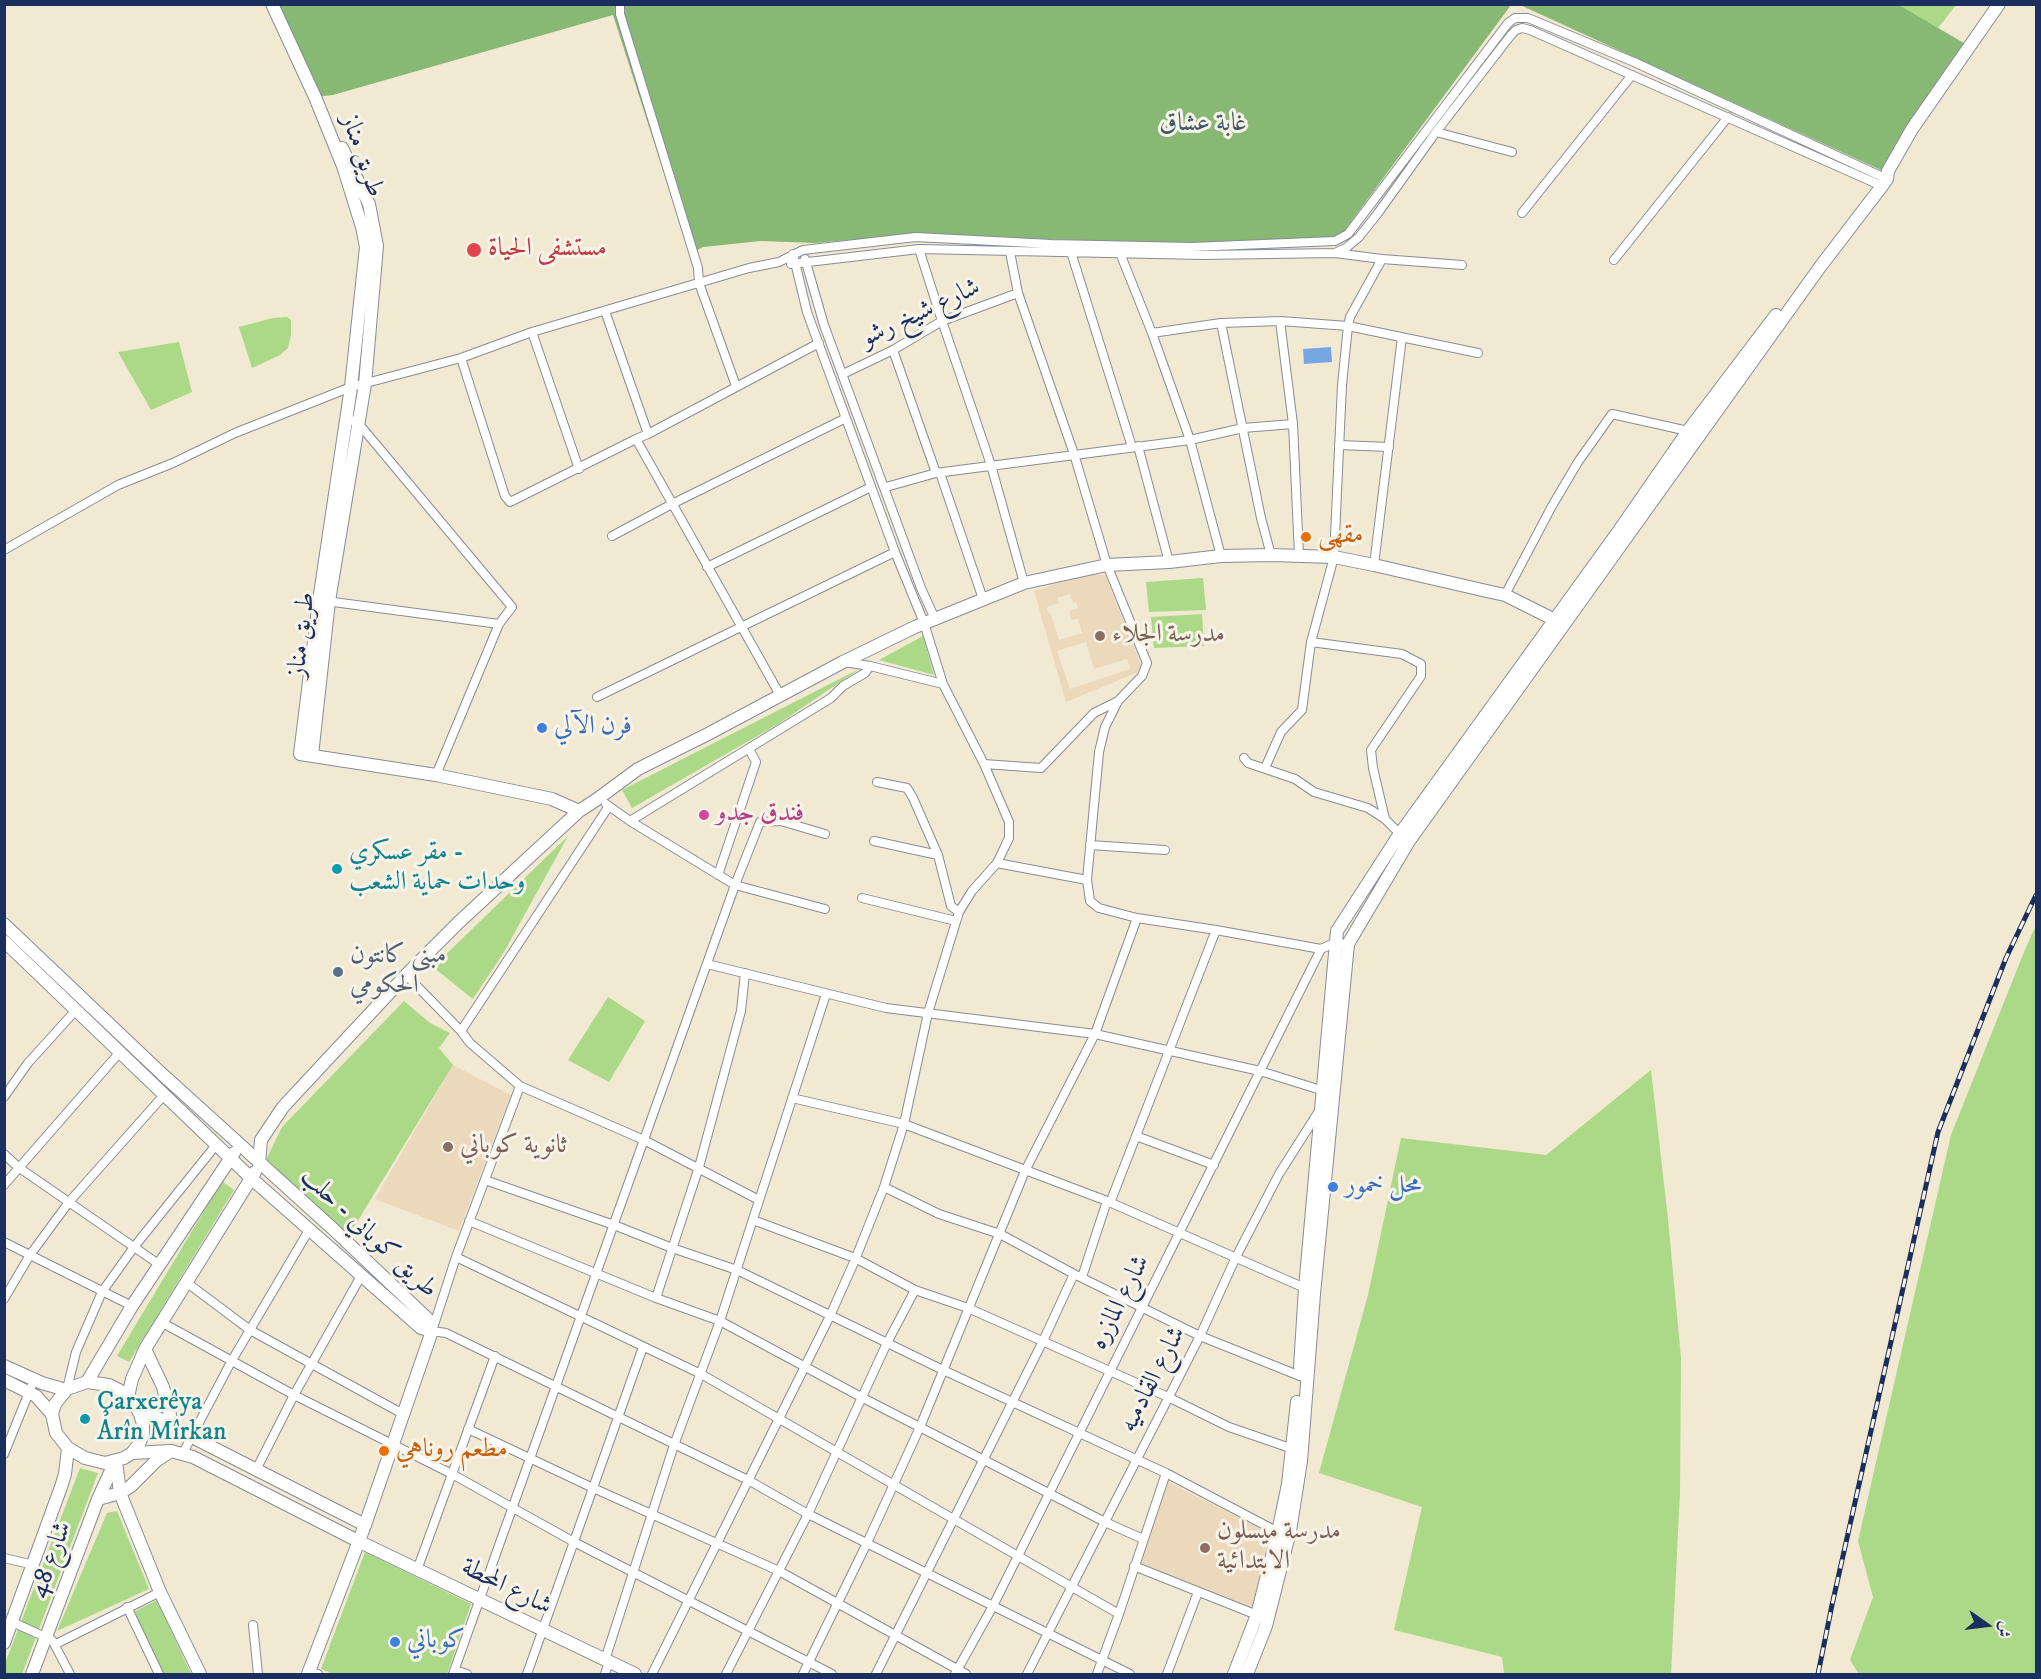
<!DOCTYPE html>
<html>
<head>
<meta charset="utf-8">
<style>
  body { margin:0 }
  #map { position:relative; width:2041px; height:1679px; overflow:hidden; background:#f1e9d2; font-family:"IM FELL DW Pica",Amiri,serif }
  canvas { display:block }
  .frame { position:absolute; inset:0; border:6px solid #1b2f5e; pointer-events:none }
  .north { position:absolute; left:1957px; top:1595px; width:60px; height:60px; -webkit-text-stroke:4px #f7f3e8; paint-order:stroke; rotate:104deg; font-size:16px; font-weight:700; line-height:24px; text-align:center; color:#1b2f5e }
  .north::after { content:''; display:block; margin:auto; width:21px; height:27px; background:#1b2f5e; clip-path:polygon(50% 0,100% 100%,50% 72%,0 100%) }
</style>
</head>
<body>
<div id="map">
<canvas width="2041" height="1679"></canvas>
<div class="frame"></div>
<div class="north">ش</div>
</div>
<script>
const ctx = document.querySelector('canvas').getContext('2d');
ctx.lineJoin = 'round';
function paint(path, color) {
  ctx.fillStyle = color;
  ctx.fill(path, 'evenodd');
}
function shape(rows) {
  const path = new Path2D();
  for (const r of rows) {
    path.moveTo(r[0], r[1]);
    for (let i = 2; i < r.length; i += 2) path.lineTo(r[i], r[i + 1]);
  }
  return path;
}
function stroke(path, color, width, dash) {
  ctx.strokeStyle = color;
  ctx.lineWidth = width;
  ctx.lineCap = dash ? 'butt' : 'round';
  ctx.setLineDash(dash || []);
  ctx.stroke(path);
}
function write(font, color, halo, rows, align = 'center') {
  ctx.font = font + ' "IM FELL DW Pica",Amiri,serif';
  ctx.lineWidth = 6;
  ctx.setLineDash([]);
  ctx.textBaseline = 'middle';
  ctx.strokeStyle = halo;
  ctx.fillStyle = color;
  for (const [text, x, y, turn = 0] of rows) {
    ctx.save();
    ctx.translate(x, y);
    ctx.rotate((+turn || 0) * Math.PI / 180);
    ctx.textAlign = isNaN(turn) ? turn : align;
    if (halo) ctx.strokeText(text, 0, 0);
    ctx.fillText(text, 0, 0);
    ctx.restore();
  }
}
paint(shape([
  [1083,575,1105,575,1143,670,1066,702,1034,591],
  [1070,594,1073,603,1076,602,1078,608,1069,611,1072,620,1078,619,1082,633,1059,640,1050,612,1048,613,1047,607,1059,603,1057,598],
  [1086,642,1094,669,1127,659,1130,669,1070,689,1057,651],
  [453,1065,511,1095,459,1231,375,1199],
  [1168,1482,1269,1533,1252,1609,1139,1563]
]), '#ecd8ba');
paint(shape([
  [1897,5,1956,5,1938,28],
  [287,317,291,320,291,335,288,348,280,355,252,368,239,327,273,318],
  [179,342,192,392,151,410,118,352],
  [1203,578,1206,610,1149,612,1146,582],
  [1202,614,1204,646,1154,648,1151,617],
  [923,636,934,675,879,660],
  [861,668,778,724,632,808,622,790],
  [568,836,504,952,473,999,433,967],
  [2036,925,2036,1674,1859,1674,1850,1660,1873,1597,1858,1541,1951,1135,2024,952],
  [608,997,645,1021,609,1082,568,1060],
  [404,1001,430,1023,450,1033,439,1048,453,1065,349,1235,265,1162,282,1127],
  [1651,1070,1668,1219,1681,1358,1680,1492,1671,1674,1504,1674,1502,1657,1394,1630,1422,1507,1319,1473,1368,1295,1401,1138,1546,1155],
  [222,1181,234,1190,129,1362,117,1356],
  [80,1468,98,1473,22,1674,5,1674,4,1666],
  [117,1511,149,1589,57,1631,107,1513],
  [365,1552,471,1604,447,1674,333,1674,321,1669],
  [157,1600,191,1674,164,1674,134,1612]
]), '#abd987');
paint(shape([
  [1897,4,1969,46,1883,171,1520,5,1511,5,1339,238,1204,245,915,234,815,243,761,241,703,247,690,254,613,15,333,95,315,97,272,5]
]), '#88b974');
paint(shape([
  [1331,347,1332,362,1304,364,1303,349]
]), '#77a7e1');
const street = shape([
  [620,4,620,14,698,268,699,283,736,386],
  [1436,132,1512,152],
  [1522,213,1632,75],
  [919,249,942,321,991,465,1024,583],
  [1010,252,1018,293,1074,454,1107,565,1147,663,1142,676,1118,701,1105,727,1099,752,1087,880],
  [1071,252,1132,447],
  [1120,253,1152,333,1190,440,1221,556],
  [805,259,824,325,921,588,935,619],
  [1382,259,1462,265],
  [1614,260,1728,117],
  [791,264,919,249,1203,255,1335,253,1346,248,1359,237,1378,213,1436,132,1511,35,1516,30,1522,28,1530,30,1882,186],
  [605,311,648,434,636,439,780,695],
  [1221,323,1261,518,1271,555],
  [532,332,579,469],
  [1152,333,1221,323,1280,321,1348,326,1478,353],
  [893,350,936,473],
  [461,358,505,496,510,502,636,439],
  [843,374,893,350,942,321,1018,293],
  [347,418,359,424,512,607,499,624],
  [1293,424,1299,555],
  [648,434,819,343],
  [1339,445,1389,447],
  [1138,446,1169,562],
  [940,473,983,599],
  [886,487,936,473,1190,440,1243,428,1293,424,1280,321],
  [612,536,672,504,846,418],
  [4,550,118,485,173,463,235,433,351,387,461,358,532,332,749,268,779,262,803,250,916,237,1051,244,1192,247,1335,241,1348,234,1508,23,1515,18,1528,18,1634,62,1887,179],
  [1374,565,1402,337],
  [707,567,871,487],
  [1505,595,1552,506,1578,462,1612,414,1688,431],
  [326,601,499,624,436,775],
  [1311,642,1402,654,1421,664,1421,676,1371,750,1373,768,1385,819],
  [844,662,870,666,943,684],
  [597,697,895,552],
  [1244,758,1248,763,1295,779,1314,792,1368,808,1385,819,1402,836],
  [984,764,1041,768,1094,713,1118,701],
  [1265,768,1281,732,1302,710,1311,642,1334,557,1342,385,1348,326,1350,317,1382,259,1335,253],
  [877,782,907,788,913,798,938,855,951,906,959,912],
  [606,804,630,821,735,885,825,909],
  [609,806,461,1031,470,1043,520,1086,644,1140,759,1200],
  [630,821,831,698,843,686,865,673,870,666],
  [874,841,938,855],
  [1090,845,1165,850],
  [997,863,1087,880,1090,901,1099,908,1137,918,1216,930,1321,949,1334,943,1341,943],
  [718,875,756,762,749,749],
  [862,898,956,921],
  [707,964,886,1008,1095,1034,1260,1071,1324,1091],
  [406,975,461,1031],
  [520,1086,456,1257,432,1331,446,1333,748,1480,808,1514,1130,1674],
  [4,1097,28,1063,76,1010],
  [792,1098,904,1124,1107,1201,1307,1289],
  [1136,1136,1214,1165],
  [4,1154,18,1167,160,1265],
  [485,1180,614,1225,672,1248,737,1270,943,1370,1166,1473,1278,1532],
  [4,1185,120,1052],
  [884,1187,939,1214,1000,1234,1074,1274,1200,1336,1300,1376],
  [1110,1203,1216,930],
  [753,1220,855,1258,915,1290,968,1308,1168,1397,1229,1427,1293,1449,1295,1452],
  [469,1221,656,1298,720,1321,863,1398,1105,1522,1143,1539],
  [4,1242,132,1306],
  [456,1257,701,1374,1119,1614],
  [1082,1277,1107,1201],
  [186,1282,250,1330,403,1414],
  [656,1298,699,1167,741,1011,745,973],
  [4,1299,30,1255,69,1202,164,1095],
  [161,1322,294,1395,452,1474,574,1542,832,1674],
  [67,1389,76,1352,102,1292,134,1247,216,1145],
  [468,1429,593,1488,779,1571,966,1674],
  [183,1453,231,1362,309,1230],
  [4,1454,34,1380],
  [256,1470,294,1395,361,1276],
  [4,1558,34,1565],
  [1134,1566,1257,1615],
  [417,1570,495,1356],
  [127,1607,159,1674],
  [12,1622,52,1640,70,1674],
  [253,1625,258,1674],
  [56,1644,160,1592],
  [605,1660,674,1445,720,1321,826,994],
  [455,1670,467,1674],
  [309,1671,318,1674],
  [453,1674,735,885,760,822,781,821,825,834],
  [527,1674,643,1347],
  [605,1674,609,1662],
  [652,1674,830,1316,855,1260,884,1187,904,1124,928,1013,959,912,972,891,997,863,1009,838,1009,822,984,764,943,684,924,623,895,552,807,312,793,254],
  [726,1674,808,1514,887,1343,915,1290],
  [803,1674,867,1543,920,1427,1025,1171,1095,1034,1137,918],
  [876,1674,1043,1341,1074,1274],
  [955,1674,993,1606,1321,949],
  [1027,1674,1200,1336,1236,1257,1279,1174,1319,1111],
  [1097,1674,1119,1614,1166,1473],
  [1167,1674,1198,1592]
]);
const secondary = shape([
  [272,4,315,97,343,166,362,227,366,247,351,387,319,601,300,754,436,775,552,799,579,811],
  [312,755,329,601,365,384,377,246,369,204,342,148],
  [259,1164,261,1140,283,1107,406,975,458,923,579,811,596,800,638,769,708,734,843,662,915,627,1024,583,1107,565,1169,562,1221,556,1271,555,1334,557,1374,565,1491,592,1505,595,1555,620,1562,626],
  [4,1366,42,1383,66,1390],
  [4,1380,36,1396,52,1414],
  [135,1405,192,1437,365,1525],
  [132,1453,171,1451,193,1457,358,1541],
  [116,1461,120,1493,160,1592,200,1674]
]);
const primary = shape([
  [4,924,162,1074,332,1228,428,1319,432,1331],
  [4,941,252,1179,421,1328,432,1331],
  [145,1349,163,1387,173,1427],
  [1300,1367,1305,1288,1337,931,1399,835,1618,532,1688,431,1776,315],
  [87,1382,132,1306,234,1153],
  [87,1382,109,1385,119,1390,135,1405,140,1414,143,1424,143,1434,139,1444,132,1453,124,1458,105,1463,85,1458,68,1448,56,1433,52,1414,55,1404,67,1389,87,1382],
  [128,1397,132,1379,145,1349,255,1172],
  [98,1499,120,1493,131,1486,156,1461,171,1451],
  [358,1541,635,1674],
  [4,1643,61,1487,65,1474,68,1448],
  [32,1674,98,1499,115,1462],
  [308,1674,365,1525,432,1331],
  [1234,1674,1257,1615,1278,1532,1288,1484,1297,1402],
  [1247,1674,1266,1626,1290,1531,1301,1461,1314,1294,1348,944,1409,841,1820,267,1882,186,1887,179,1888,171,1912,129,1999,4]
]);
stroke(street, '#868c98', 10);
stroke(secondary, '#868c98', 14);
stroke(primary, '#868c98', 14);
stroke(street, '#fff', 8);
stroke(secondary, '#fff', 12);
stroke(primary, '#fff', 12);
const rail = shape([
  [1818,1674,1832,1605,1938,1132,2006,958,2036,895]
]);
stroke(rail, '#1b2f5e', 5);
stroke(rail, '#f7f3e8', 3, [9]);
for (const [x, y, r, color] of [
  [474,250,8,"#e0444e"],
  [1306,537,6,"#e8710a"],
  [1100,636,6,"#8d6e63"],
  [542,728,6,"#3f7fe0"],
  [704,815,6,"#d1479c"],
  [337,869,6,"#0f9aa8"],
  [338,972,6,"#5c6f8a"],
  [448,1147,6,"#8d6e63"],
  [1333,1187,6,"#3f7fe0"],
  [85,1419,6,"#0f9aa8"],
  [384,1451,6,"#e8710a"],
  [1205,1548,6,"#8d6e63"],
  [395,1642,6,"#3f7fe0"]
]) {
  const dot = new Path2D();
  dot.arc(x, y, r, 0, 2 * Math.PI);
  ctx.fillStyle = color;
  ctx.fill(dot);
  stroke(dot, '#f7f3e8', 2);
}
write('26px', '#3f5a68', '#f7f3e8', [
  ["غابة عشاق",1203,125]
]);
write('26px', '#1b2f5e', '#f7f3e8', [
  ["طريق مناز",361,156,71],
  ["شارع شيخ رشو",921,314,-25],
  ["طريق مناز",303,635,-83],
  ["طريق كوباني - حلب",368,1234,43],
  ["شارع المازره",1121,1303,-63],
  ["شارع القادميه",1154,1380,-63],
  ["48 شارع",52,1560,-70],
  ["شارع المحطة",506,1588,26]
]);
write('26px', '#be3a42', '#f7f3e8', [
  ["مستشفى الحياة",488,250]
], 'left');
write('26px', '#c56008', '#f7f3e8', [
  ["مقهى",1318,537],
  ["مطعم روناهي",396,1451]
], 'left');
write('26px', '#785e54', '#f7f3e8', [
  ["مدرسة الجلاء",1112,636],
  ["ثانوية كوباني",460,1147],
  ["مدرسة ميسلون",1217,1533],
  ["الابتدائية",1217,1563]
], 'left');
write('26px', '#366cbe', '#f7f3e8', [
  ["فرن الآلي",554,728],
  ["محل خمور",1345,1187],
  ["كوباني",407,1642]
], 'left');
write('26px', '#b23c85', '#f7f3e8', [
  ["فندق جدو",716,815]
], 'left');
write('26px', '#0d838f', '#f7f3e8', [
  ["مقر عسكري -",349,854],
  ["وحدات حماية الشعب",349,884],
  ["Çarxerêya",97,1404],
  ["Arîn Mîrkan",97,1434]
], 'left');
write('26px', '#4e5e75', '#f7f3e8', [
  ["مبنى كانتون",350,957],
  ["الحكومي",350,987]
], 'left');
</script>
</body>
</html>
